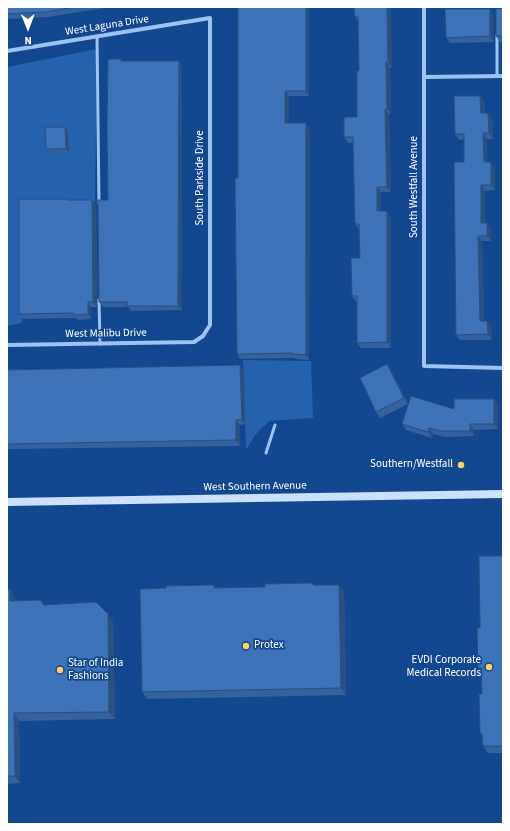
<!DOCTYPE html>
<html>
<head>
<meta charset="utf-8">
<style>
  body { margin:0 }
  #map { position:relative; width:510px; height:831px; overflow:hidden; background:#12488f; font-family:"Source Sans 3",sans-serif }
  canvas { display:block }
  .frame { position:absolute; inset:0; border:8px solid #fff; pointer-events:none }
  .north { position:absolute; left:8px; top:8px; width:40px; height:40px; -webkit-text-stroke:3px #12488f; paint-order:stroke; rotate:179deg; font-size:11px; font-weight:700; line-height:16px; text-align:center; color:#fff }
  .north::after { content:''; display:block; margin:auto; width:14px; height:18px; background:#fff; clip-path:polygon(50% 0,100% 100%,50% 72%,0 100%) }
</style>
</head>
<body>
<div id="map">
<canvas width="510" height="831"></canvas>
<div class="frame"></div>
<div class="north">N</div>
</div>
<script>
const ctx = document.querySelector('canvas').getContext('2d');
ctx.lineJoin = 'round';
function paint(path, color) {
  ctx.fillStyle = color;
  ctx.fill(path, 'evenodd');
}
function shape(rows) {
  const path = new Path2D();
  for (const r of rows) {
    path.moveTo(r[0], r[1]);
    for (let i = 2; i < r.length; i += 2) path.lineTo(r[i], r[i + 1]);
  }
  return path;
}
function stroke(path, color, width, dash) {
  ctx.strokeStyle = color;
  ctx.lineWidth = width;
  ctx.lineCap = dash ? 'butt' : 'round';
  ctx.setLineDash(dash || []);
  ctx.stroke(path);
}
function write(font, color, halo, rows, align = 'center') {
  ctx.font = font + ' "Source Sans 3",sans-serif';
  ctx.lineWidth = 3.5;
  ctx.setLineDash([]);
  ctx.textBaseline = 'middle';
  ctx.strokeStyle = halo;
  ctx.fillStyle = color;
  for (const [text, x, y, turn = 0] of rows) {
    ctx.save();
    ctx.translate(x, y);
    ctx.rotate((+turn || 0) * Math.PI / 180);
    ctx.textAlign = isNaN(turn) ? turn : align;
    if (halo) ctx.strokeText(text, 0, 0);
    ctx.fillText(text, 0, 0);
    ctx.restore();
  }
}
paint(shape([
  [97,49,95,205,23,200,22,323,7,326,7,67],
  [243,360,311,361,313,418,269,421,255,435,246,450]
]), '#2462ae');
stroke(shape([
  [97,37,99,204],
  [497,76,497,35],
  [99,300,100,344],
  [266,453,275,425]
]), '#9cc3f2', 3);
stroke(shape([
  [424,7,424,366,503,368],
  [7,51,210,18,210,325,203,336,194,342,7,345],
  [424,77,503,76]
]), '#9cc3f2', 4);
stroke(shape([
  [7,502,503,494]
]), '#cbe0fc', 8);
paint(shape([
  [7,7,111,7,48,17,7,19],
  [309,7,309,96,289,96,288,122,289,123,310,128,309,360,296,359,295,358,240,359,237,354,238,178],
  [354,7,392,68,390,68,391,114,389,114,391,192,381,192,381,211,391,217,391,348,361,348,357,343,357,302,356,302,352,296,360,258,359,230,355,224,353,143,348,143,344,137,357,117,359,71,358,22,355,17],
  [503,8,503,42,500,42,496,36],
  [494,14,494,42,450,43,446,38],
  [121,59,123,61,182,66,182,310,131,311,128,307,103,307,99,302,108,200],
  [480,96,484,101,485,113,488,113,492,118,493,139,487,139,487,162,495,167,495,190,485,191,485,223,487,223,491,228,491,241,482,241,484,321,487,321,491,327,492,340,460,340,456,335,464,162,464,139,459,140,455,134],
  [68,131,69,153,49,153,46,149],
  [67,199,68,200,96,205,97,307,91,307,91,319,78,320,76,318,23,319,19,314],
  [387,364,391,370,408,404,454,409,494,399,498,405,498,429,474,430,474,436,445,437,433,434,432,438,406,430,402,424,408,404,380,418,376,412],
  [7,370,244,371,245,424,240,425,240,446,7,449],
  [503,556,503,753,488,753,483,746,482,737,480,733,482,694,482,674,478,668,480,628],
  [214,585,215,588,339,585,344,592,346,695,147,699,142,692,166,588],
  [7,592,15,596,15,601,44,605,113,621,115,719,19,721,20,783,7,784]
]), '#33629e');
paint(shape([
  [306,7,309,7,309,96,306,91],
  [387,7,391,7,392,68,388,62],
  [490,9,494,14,494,42,490,36],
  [179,61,182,66,182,310,178,306],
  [386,62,390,68,391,114,387,109],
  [285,91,289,96,289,128,285,123],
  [480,96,484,101,485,118,481,113],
  [385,109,389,114,391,192,387,187],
  [488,113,492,118,493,139,489,133],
  [306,123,310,128,309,360,306,355],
  [65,127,68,131,69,153,66,149],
  [483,133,487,139,487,167,484,162],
  [491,162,495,167,495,190,491,185],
  [481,185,485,191,485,229,481,223],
  [377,187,381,192,381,217,377,211],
  [92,200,96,205,97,307,93,302],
  [387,211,391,217,391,348,387,342],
  [487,223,491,228,491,241,487,236],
  [478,236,482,241,484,327,480,321],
  [88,302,91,307,91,319,88,314],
  [487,321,491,327,492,340,488,334],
  [387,364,391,370,408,404,404,398],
  [240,365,244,371,245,424,242,419],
  [494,399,498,405,498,429,494,424],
  [236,420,240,425,240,446,236,440],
  [470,424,474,430,474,436,470,431],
  [429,428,433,434,432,438,428,432],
  [339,585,344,592,346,695,341,688],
  [10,588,15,596,16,608,10,601],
  [108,614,113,621,115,719,109,712],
  [14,713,19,721,20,783,15,776]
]), '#295081');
const building = shape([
  [7,7,75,7,45,12,7,14,7,7],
  [238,7,306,7,306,91,285,91,285,123,306,123,306,355,293,354,293,353,237,354,235,178,238,178,238,7],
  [354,7,387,7,388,62,386,62,387,109,385,109,387,187,377,187,377,211,387,211,387,342,357,343,357,296,352,296,351,258,360,258,359,224,355,224,353,137,344,137,344,117,357,117,357,71,359,71,358,17,355,17,354,7],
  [503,8,503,36,496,36,496,9,503,8],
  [445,9,490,9,490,36,446,38,445,9],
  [108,59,121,59,121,61,179,61,178,306,127,306,127,302,99,302,98,200,108,200,107,127,108,59],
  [454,96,480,96,481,113,488,113,489,133,483,133,484,162,491,162,491,185,481,185,481,223,487,223,487,236,478,236,480,321,487,321,488,334,456,335,454,162,464,162,464,134,455,134,454,96],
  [45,127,65,127,66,149,46,149,45,127],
  [19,199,67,199,67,200,92,200,93,302,88,302,88,314,74,315,74,313,19,314,19,199],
  [387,364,404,398,376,412,360,378,387,364],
  [240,365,242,419,236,420,236,440,7,444,7,370,240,365],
  [411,396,454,409,454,399,494,399,494,424,470,424,470,431,441,431,429,428,428,432,402,424,411,396],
  [479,556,503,556,503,746,483,746,482,733,480,733,479,694,482,694,481,668,478,668,477,628,480,628,479,556],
  [313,583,313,585,339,585,341,688,142,692,140,589,166,588,166,586,214,585,214,588,265,587,265,584,313,583],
  [10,588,10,601,40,600,44,605,96,602,108,614,109,712,14,713,15,776,7,776,7,592,10,588]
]);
paint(building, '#3b72b8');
stroke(building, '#295081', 1);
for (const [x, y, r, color] of [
  [461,465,4,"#ffd05d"],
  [246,646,4,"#ffd05d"],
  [489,667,4,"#ffd05d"],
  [60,670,4,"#ffd05d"]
]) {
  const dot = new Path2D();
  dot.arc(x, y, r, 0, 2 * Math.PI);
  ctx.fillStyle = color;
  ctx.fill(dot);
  stroke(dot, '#12488f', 1.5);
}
write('11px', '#fff', '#12488f', [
  ["West Laguna Drive",107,26,-9],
  ["South Parkside Drive",201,178,-90],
  ["South Westfall Avenue",415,187,-90],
  ["West Malibu Drive",106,334,-1],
  ["West Southern Avenue",255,487,-1]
]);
write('11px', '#fff', '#12488f', [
  ["Southern/Westfall",453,465],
  ["Protex",254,646,"left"],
  ["EVDI Corporate",481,661],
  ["Medical Records",481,674],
  ["Star of India",68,664,"left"],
  ["Fashions",68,677,"left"]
], 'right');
</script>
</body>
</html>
